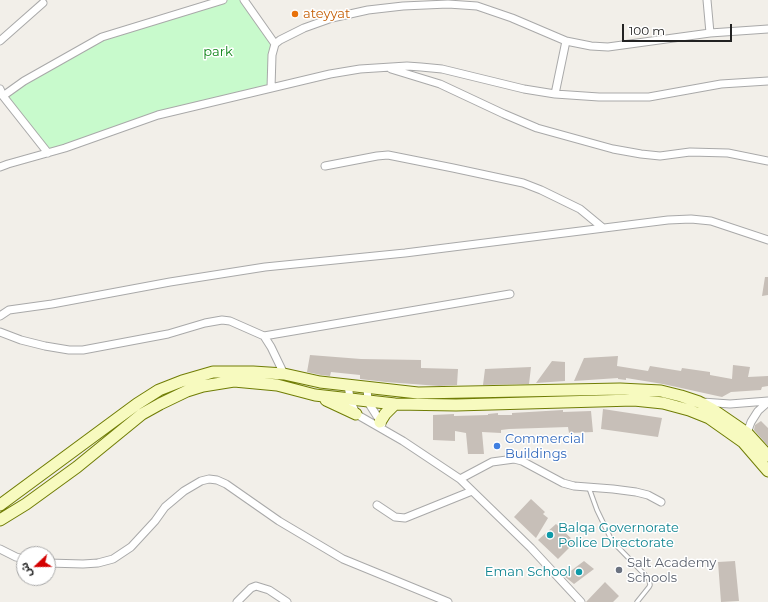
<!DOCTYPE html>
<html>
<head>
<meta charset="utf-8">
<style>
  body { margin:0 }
  #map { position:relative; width:768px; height:602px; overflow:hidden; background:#f2efe9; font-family:Montserrat,"Noto Sans Arabic",sans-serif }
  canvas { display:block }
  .north { position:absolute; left:16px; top:546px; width:40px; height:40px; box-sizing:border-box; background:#fff; border:1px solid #a7a7a7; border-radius:50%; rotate:248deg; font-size:11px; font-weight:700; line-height:16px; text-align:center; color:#222 }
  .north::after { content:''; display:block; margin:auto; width:14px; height:18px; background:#d40000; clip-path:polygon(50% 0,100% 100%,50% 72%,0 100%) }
  .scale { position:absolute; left:622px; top:24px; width:110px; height:18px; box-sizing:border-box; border:2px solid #222; border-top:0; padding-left:5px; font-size:12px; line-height:14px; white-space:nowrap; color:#222; -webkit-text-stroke:3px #fff; paint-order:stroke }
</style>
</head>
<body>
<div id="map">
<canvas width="768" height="602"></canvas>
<div class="north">ش</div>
<div class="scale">100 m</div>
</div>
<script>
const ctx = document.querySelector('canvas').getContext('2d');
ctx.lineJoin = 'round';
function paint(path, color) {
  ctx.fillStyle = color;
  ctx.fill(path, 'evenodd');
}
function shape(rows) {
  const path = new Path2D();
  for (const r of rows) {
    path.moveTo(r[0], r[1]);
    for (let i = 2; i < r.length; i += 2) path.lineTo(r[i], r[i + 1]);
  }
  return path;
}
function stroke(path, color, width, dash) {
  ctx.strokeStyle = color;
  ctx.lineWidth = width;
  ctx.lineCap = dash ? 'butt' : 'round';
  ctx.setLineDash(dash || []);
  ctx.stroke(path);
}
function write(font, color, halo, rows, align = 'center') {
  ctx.font = font + ' Montserrat,sans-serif';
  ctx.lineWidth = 3;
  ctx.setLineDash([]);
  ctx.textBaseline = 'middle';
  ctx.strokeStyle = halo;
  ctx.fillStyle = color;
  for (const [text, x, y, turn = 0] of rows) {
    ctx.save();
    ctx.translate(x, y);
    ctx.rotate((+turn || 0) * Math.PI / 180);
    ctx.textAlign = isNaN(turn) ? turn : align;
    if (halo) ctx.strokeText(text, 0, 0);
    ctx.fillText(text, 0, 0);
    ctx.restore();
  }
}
paint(shape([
  [223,0,244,0,275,44,271,88,158,115,48,153,3,96,102,37]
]), '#c8facc');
paint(shape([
  [765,277,768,277,768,295,762,296],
  [310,355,361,359,421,360,421,368,458,369,457,385,439,386,386,382,360,379,360,375,331,372,330,376,321,375,307,372],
  [618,356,617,366,648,371,650,366,681,371,682,368,710,372,710,375,732,379,733,365,750,367,748,377,768,376,768,386,762,387,761,390,731,392,722,397,663,384,626,378,626,380,618,379,618,378,574,381,584,358],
  [552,361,565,362,565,381,536,383],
  [531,367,529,384,483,385,485,369],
  [603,409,662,418,658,437,601,429],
  [563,410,563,412,591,411,593,432,569,433,568,427,509,429,501,430,501,433,482,432,484,454,468,454,466,433,455,431,455,441,433,440,433,415,454,414,454,416,488,415,488,414,498,413,498,415,512,415,512,413],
  [761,421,768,428,768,446,754,430,755,425],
  [531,499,545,512,543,514,548,518,536,538,514,517],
  [556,524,575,542,558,559,538,540],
  [584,561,594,569,574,584,564,576],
  [735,561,739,601,721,602,718,562],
  [605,582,619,596,613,602,586,602]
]), '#c7bfb8');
const service = shape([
  [589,488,597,510,612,541,649,579,650,585,649,587,637,602]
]);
const minor = shape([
  [244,0,275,44],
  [707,0,710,33],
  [0,41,43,3],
  [391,69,440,84,504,114,537,128,613,149,641,154,660,156,690,152,728,153,768,161],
  [271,88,272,55,275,44,280,40,304,28,332,18,368,10,403,6,448,4,477,6,512,18,566,41,591,46,608,47,710,33,768,29],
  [0,89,3,96,48,153],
  [555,94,566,41],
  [3,96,24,81,102,37,223,0],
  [325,166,377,156,388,155,453,168,523,183,541,190,580,209,603,228],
  [0,167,8,164,65,148,158,115,330,74,360,69,407,66,421,67,442,69,524,89,555,94,599,97,649,97,721,84,768,81],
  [0,316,9,310,52,304,170,282,265,267,405,253,668,220,691,219,711,221,768,240],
  [0,332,21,340,45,346,69,350,83,350,168,334,205,323,222,320,230,321,264,336,271,347,284,374],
  [264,336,510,294],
  [348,384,350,399,356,414,403,441,460,479,531,548,581,602],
  [367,387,368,402,382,424],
  [702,402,730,404,768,401],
  [747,433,751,422,758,411,768,402],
  [460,479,492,462,514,459,522,461,563,483,574,486,613,489,636,492,648,495,661,502],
  [377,505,395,517,405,518,472,491],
  [0,549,16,557,24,559],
  [48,563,83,564,98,563,113,559,131,547,155,521,165,507,184,491,201,481,209,479,217,480,226,484,279,521,343,559,448,602],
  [237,602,251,588,256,586,269,590,287,602]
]);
const secondary = shape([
  [326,400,356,414],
  [380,422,385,414,395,404],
  [0,505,137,404,159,390,182,381,213,372,253,372,284,374,320,382,418,393,620,389,661,391,681,396,699,402,712,409,747,433,768,456],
  [0,520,26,504,77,467,142,414,160,404,187,391,203,386,234,381,277,385,315,395,395,404,456,405,634,400,663,403,689,410,709,418,743,442,768,471]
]);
stroke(service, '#a9a9a9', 5.5);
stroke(minor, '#a9a9a9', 9);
stroke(secondary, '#707d05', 13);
stroke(service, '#fff', 3.5);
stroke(minor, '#fff', 7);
stroke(secondary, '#f7fabf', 11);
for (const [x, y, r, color] of [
  [295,14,4,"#e8710a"],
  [497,446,4,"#3f7fe0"],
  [550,535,4,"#0f9aa8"],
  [619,570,4,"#6b7280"],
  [579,572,4,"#0f9aa8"]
]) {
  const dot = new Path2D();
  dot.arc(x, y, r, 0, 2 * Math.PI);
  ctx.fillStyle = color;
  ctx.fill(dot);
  stroke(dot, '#fff', 1.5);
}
write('13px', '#c56008', '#fff', [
  ["ateyyat",303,14]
], 'left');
write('13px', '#0c8416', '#fff', [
  ["park",218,52]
]);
write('13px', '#366cbe', '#fff', [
  ["Commercial",505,439],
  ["Buildings",505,454]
], 'left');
write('13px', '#0d838f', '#fff', [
  ["Balqa Governorate",558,528],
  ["Police Directorate",558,543],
  ["Eman School",571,572,"right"]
], 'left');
write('13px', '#5b616d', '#fff', [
  ["Salt Academy",627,563],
  ["Schools",627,578]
], 'left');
</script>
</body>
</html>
